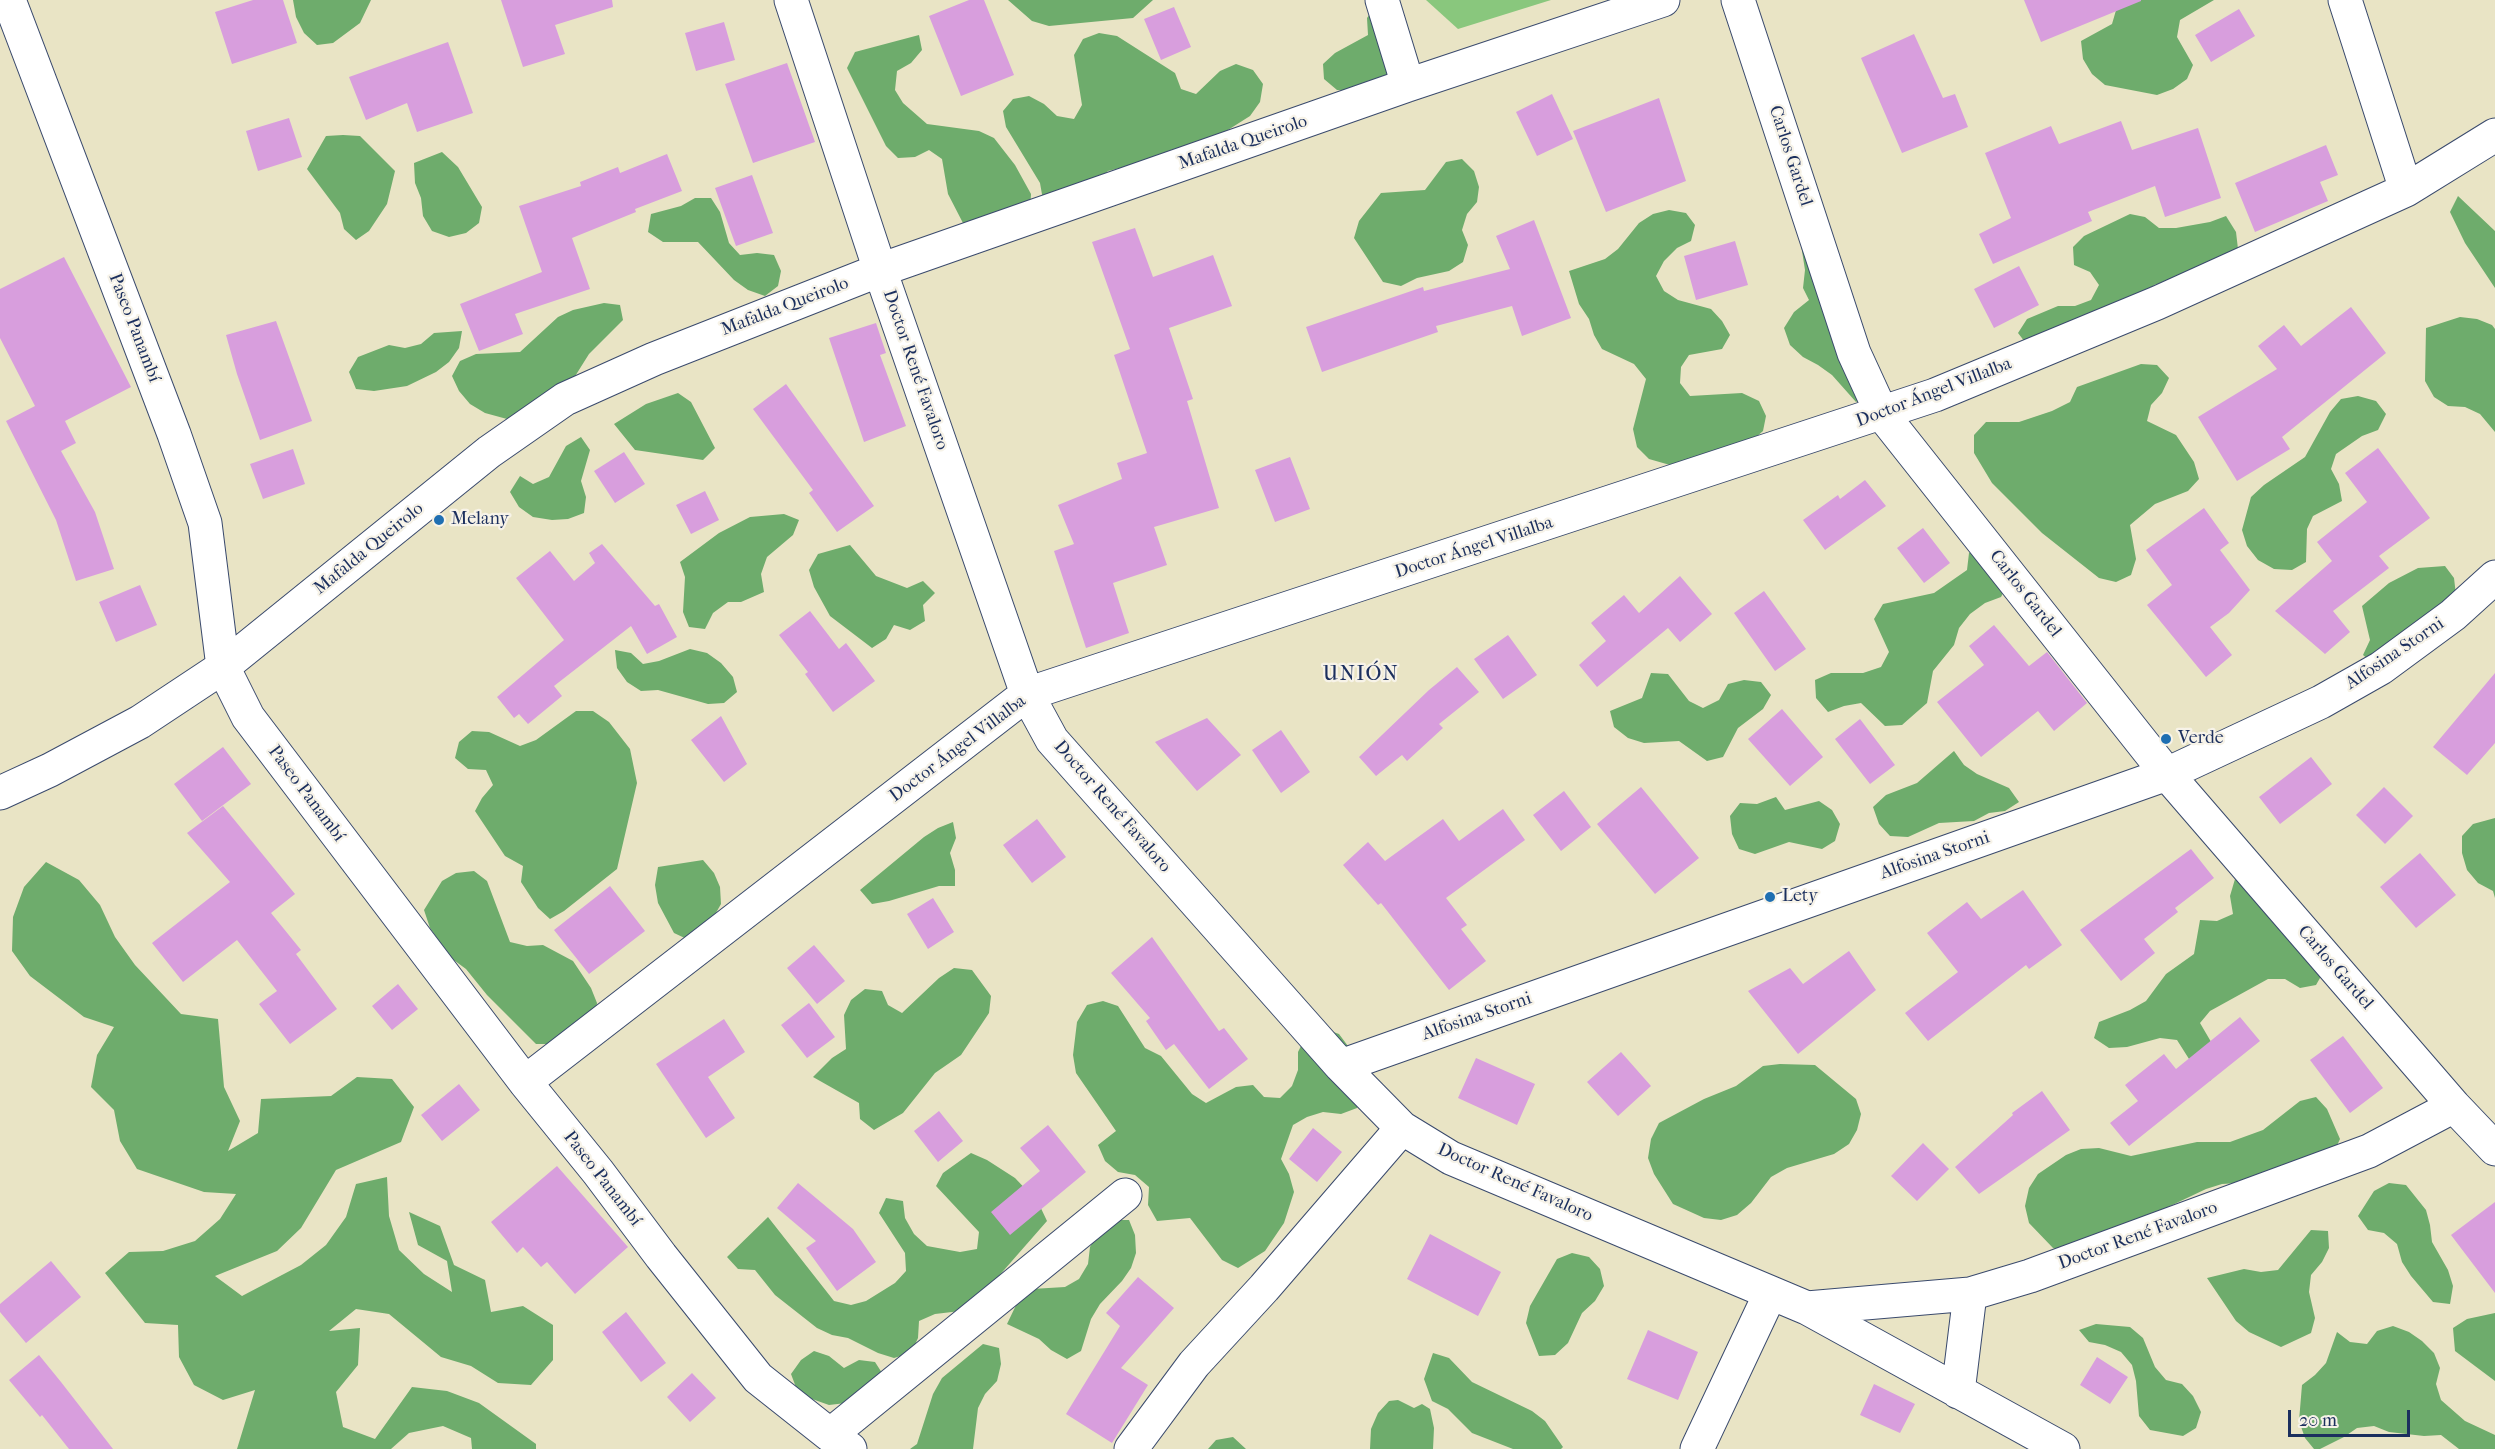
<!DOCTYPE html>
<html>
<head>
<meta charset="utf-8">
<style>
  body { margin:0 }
  #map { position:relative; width:2495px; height:1449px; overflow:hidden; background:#e9e4c5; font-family:"IM FELL French Canon",serif }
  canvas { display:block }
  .scale { position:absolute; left:2288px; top:1410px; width:122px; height:27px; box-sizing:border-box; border:3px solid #1b2f5e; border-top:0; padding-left:8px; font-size:18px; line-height:21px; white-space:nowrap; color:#1b2f5e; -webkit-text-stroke:4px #f7f3e8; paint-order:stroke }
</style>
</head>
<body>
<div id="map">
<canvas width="2495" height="1449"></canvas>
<div class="scale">20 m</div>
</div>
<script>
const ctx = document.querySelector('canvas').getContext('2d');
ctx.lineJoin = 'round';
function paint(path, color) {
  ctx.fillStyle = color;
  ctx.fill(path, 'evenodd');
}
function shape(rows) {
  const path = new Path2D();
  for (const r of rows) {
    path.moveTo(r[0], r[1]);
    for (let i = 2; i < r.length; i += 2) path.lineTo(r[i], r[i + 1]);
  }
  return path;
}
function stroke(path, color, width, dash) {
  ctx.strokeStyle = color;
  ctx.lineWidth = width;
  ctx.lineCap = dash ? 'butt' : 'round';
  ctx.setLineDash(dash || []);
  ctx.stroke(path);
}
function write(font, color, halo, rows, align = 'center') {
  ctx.font = font + ' "IM FELL French Canon",serif';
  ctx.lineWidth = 4.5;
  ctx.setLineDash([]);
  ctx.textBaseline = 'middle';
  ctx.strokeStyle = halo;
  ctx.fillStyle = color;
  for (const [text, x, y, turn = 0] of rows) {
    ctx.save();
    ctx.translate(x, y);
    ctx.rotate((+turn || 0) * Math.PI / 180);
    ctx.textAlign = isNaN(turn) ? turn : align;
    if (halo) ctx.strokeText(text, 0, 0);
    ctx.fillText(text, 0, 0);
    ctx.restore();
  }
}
paint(shape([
  [1426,0,1551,0,1458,29]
]), '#89c77d');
paint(shape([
  [293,0,371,0,360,23,333,43,317,45,304,33,296,17],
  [1008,0,1153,0,1133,18,1049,26,1032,21],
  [2119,0,2214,0,2180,20,2177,37,2193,65,2187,79,2173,89,2157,95,2105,85,2092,74,2083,59,2081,41,2112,24],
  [1376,5,1400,71,1372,92,1337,90,1324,79,1323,64,1335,53,1368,35,1367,18],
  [1099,33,1117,36,1175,73,1181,89,1196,94,1220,71,1236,64,1253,70,1263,84,1260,102,1250,116,1220,135,1171,150,1141,166,1124,167,1108,171,1083,193,1043,200,1040,183,1006,127,1003,111,1013,99,1029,96,1044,104,1057,116,1074,119,1082,105,1074,55,1083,39],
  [919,35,922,50,911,63,897,71,895,90,903,103,927,124,979,131,994,138,1015,165,1031,194,1030,211,964,225,948,194,942,159,929,150,915,157,898,158,886,146,847,68,855,52],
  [343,135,360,136,395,171,387,204,369,231,356,240,344,229,340,213,307,169,326,136],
  [442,152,458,167,482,207,479,223,466,233,449,237,432,231,423,216,421,198,415,183,414,163],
  [1462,159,1474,171,1479,187,1477,202,1467,214,1462,230,1468,245,1463,262,1449,271,1417,278,1401,286,1383,282,1354,238,1359,221,1381,193,1425,190,1446,162],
  [2458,196,2495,231,2495,288,2465,243,2450,212],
  [695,198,711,198,720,212,729,243,740,255,757,253,774,255,781,271,778,286,765,296,748,290,734,280,698,242,663,242,648,232,651,214,681,206],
  [1669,210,1686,213,1695,225,1691,241,1677,248,1664,261,1656,276,1664,291,1678,300,1711,309,1722,321,1730,335,1722,349,1689,355,1681,367,1680,383,1690,396,1742,393,1759,401,1766,416,1763,431,1737,454,1688,465,1670,465,1649,459,1637,447,1633,429,1646,379,1634,364,1602,349,1594,335,1589,319,1579,304,1569,271,1605,259,1618,249,1639,223,1653,214],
  [2130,214,2145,217,2159,228,2176,228,2210,222,2226,216,2236,232,2238,249,2170,280,2154,285,2144,300,2028,346,2018,333,2027,319,2058,306,2075,306,2091,300,2099,285,2090,272,2074,265,2073,247,2084,236],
  [1797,219,1870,393,1856,402,1832,375,1818,365,1803,357,1790,345,1784,328,1794,312,1809,300,1803,288,1805,270],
  [604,303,620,305,623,320,589,354,562,397,518,422,485,413,470,404,459,391,452,376,460,361,476,354,520,352,558,317,573,310],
  [2460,317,2477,319,2492,325,2495,329,2495,432,2480,414,2465,407,2448,406,2434,397,2425,381,2426,328],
  [462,331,459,348,449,362,436,372,407,386,374,391,356,389,349,372,358,357,389,345,405,348,421,344,434,333],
  [2141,364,2157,365,2169,378,2162,393,2151,405,2147,421,2176,435,2194,462,2199,479,2188,491,2155,504,2130,525,2136,559,2131,575,2116,582,2099,578,2042,533,1992,483,1974,453,1974,435,1986,422,2019,422,2052,411,2070,402,2077,387],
  [678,393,691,402,715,448,703,460,635,450,614,424,646,404],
  [2358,396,2376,401,2386,414,2378,430,2362,436,2336,454,2331,469,2339,484,2342,501,2313,516,2307,529,2306,562,2292,570,2274,569,2258,560,2247,546,2242,530,2251,497,2264,485,2305,457,2330,412,2341,399],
  [581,437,590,450,581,481,586,497,584,513,568,519,552,520,533,517,519,507,510,492,520,476,533,484,549,477,566,446],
  [784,514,799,520,793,535,767,557,761,574,764,592,741,602,728,602,713,613,705,629,689,627,683,612,685,577,680,562,719,533,750,517],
  [1983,543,2008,584,2001,597,1985,603,1970,614,1959,628,1954,645,1933,671,1927,703,1902,725,1885,726,1861,703,1844,706,1828,712,1816,698,1815,680,1831,673,1863,673,1881,667,1889,652,1874,619,1883,604,1934,593,1967,570,1969,553],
  [850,545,876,576,907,588,923,581,935,593,923,605,925,621,910,630,894,625,886,639,872,648,830,616,814,587,809,570,818,554],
  [2445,566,2454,578,2458,612,2377,667,2363,655,2370,640,2362,606,2389,583,2418,568],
  [690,649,707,653,721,663,733,677,737,692,724,703,708,704,658,690,641,691,627,682,617,668,615,650,631,653,643,664,659,661],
  [1651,673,1668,674,1689,701,1703,708,1719,700,1728,684,1744,680,1761,682,1771,695,1763,709,1738,728,1723,757,1707,761,1679,741,1644,743,1628,738,1614,727,1610,711,1642,698],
  [576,711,593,711,609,722,630,749,637,783,617,869,564,911,550,919,538,908,521,882,523,866,505,856,475,811,482,798,493,785,486,770,468,769,455,758,459,742,472,731,489,732,520,746,536,740],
  [1954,751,1964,765,1977,774,2009,788,2019,802,2005,811,1989,813,1974,821,1939,823,1908,837,1890,836,1879,824,1873,807,1886,795,1917,783],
  [1776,797,1785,810,1819,801,1832,810,1840,824,1835,841,1822,849,1789,842,1755,854,1739,849,1732,834,1730,816,1740,803,1757,804],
  [2495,818,2495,898,2493,891,2478,883,2467,870,2462,853,2462,836,2473,824],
  [953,822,956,838,950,853,955,870,955,886,939,886,889,901,872,904,860,890,924,837,938,828],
  [703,860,714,873,720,887,721,904,713,918,689,940,674,933,658,903,655,885,658,867],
  [46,862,79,880,100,905,115,937,135,965,181,1014,218,1019,224,1087,240,1121,228,1151,258,1133,261,1099,331,1096,357,1077,392,1079,414,1107,401,1142,336,1170,301,1228,277,1251,215,1276,242,1296,301,1265,326,1245,346,1217,356,1184,387,1177,389,1216,399,1250,424,1274,452,1292,447,1261,418,1245,409,1212,440,1226,454,1265,485,1280,491,1312,523,1306,553,1325,553,1360,531,1385,498,1383,471,1366,441,1357,389,1314,356,1309,329,1331,360,1328,358,1365,336,1392,343,1427,375,1439,412,1387,447,1391,479,1403,536,1444,536,1449,472,1449,471,1438,443,1426,409,1433,391,1449,237,1449,255,1390,223,1400,194,1385,179,1357,178,1325,145,1323,105,1273,129,1252,163,1251,195,1241,220,1219,236,1194,204,1192,137,1169,120,1141,114,1110,91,1087,97,1055,114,1027,84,1017,30,976,12,951,13,917,24,887],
  [474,871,487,881,510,942,527,946,543,945,573,961,591,988,597,1003,595,1020,553,1044,536,1044,487,995,466,969,451,958,430,928,424,910,442,881,456,873],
  [2235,879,2293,916,2324,971,2316,985,2300,988,2285,979,2268,979,2210,1011,2200,1023,2217,1052,2220,1068,2210,1081,2196,1070,2177,1040,2160,1038,2127,1047,2109,1048,2094,1038,2099,1022,2130,1010,2146,1001,2166,974,2194,954,2200,920,2217,921,2233,914,2230,896],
  [954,968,972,970,991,996,989,1013,961,1055,935,1073,903,1113,874,1130,860,1119,859,1103,813,1077,832,1058,846,1049,844,1015,851,1000,865,989,882,991,888,1005,902,1013,939,978],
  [1103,1001,1118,1006,1145,1048,1161,1056,1192,1094,1206,1103,1236,1087,1253,1085,1264,1097,1280,1098,1292,1086,1298,1070,1298,1052,1306,1036,1322,1028,1339,1034,1348,1046,1362,1077,1365,1093,1357,1108,1341,1114,1323,1112,1307,1117,1293,1125,1281,1159,1289,1174,1294,1192,1284,1223,1265,1251,1238,1268,1222,1260,1190,1218,1157,1221,1148,1205,1149,1187,1135,1175,1118,1172,1105,1161,1098,1145,1116,1131,1076,1073,1073,1055,1077,1022,1087,1005],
  [1780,1064,1815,1065,1856,1099,1861,1114,1857,1130,1849,1144,1834,1154,1787,1168,1771,1177,1751,1203,1737,1215,1721,1220,1704,1218,1673,1204,1654,1174,1648,1158,1651,1139,1659,1123,1704,1099,1736,1086,1763,1066],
  [2316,1097,2327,1109,2340,1139,2333,1154,2272,1181,2222,1184,2206,1189,2069,1254,2053,1248,2029,1223,2025,1206,2029,1188,2038,1174,2066,1155,2081,1149,2099,1148,2131,1156,2197,1142,2230,1142,2263,1130,2300,1101],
  [971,1153,987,1160,1015,1178,1038,1202,1047,1221,969,1310,935,1314,919,1321,918,1338,911,1353,894,1358,878,1353,848,1338,832,1335,817,1328,775,1295,755,1270,738,1269,727,1257,768,1217,834,1301,851,1305,866,1301,895,1283,906,1271,905,1253,879,1213,886,1198,903,1201,905,1218,914,1234,927,1246,960,1252,977,1249,979,1232,936,1186,943,1173],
  [2389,1183,2406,1185,2426,1210,2430,1225,2432,1242,2448,1270,2453,1286,2450,1304,2433,1302,2411,1276,2402,1262,2397,1244,2384,1233,2368,1230,2358,1216,2374,1191],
  [1113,1220,1129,1220,1135,1235,1136,1253,1131,1268,1122,1281,1100,1304,1091,1319,1081,1351,1067,1359,1051,1350,1039,1339,1007,1324,1019,1299,1032,1289,1065,1287,1079,1279,1088,1264,1090,1247,1099,1231],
  [2311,1230,2328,1231,2329,1248,2322,1262,2311,1275,2309,1292,2315,1318,2311,1333,2281,1347,2249,1332,2236,1321,2207,1278,2244,1269,2261,1272,2278,1270],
  [1572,1253,1589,1257,1600,1269,1604,1286,1595,1301,1582,1313,1568,1343,1555,1355,1539,1356,1526,1323,1530,1306,1557,1259],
  [2495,1313,2495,1381,2455,1351,2453,1328,2467,1319],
  [2096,1324,2130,1327,2143,1338,2155,1367,2166,1380,2182,1384,2193,1396,2201,1412,2196,1428,2183,1436,2150,1430,2139,1416,2136,1381,2132,1365,2121,1352,2105,1345,2089,1342,2079,1330],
  [2393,1326,2409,1332,2422,1341,2434,1353,2440,1368,2436,1384,2441,1400,2465,1421,2495,1435,2495,1449,2459,1449,2441,1435,2424,1436,2389,1432,2374,1426,2357,1428,2344,1437,2320,1449,2314,1449,2305,1438,2299,1421,2302,1385,2315,1375,2326,1363,2337,1332,2350,1342,2367,1344,2377,1331],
  [983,1344,999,1348,1001,1364,997,1381,985,1394,978,1408,973,1449,910,1449,917,1444,933,1394,942,1378],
  [814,1351,829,1356,844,1368,859,1360,875,1362,884,1376,846,1403,829,1405,812,1399,797,1390,791,1374,801,1360],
  [1433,1353,1449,1358,1472,1382,1532,1411,1545,1421,1563,1447,1561,1449,1513,1449,1472,1433,1448,1409,1432,1401,1424,1379],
  [1398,1400,1414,1408,1422,1404,1430,1409,1434,1428,1433,1449,1370,1449,1371,1429,1378,1413,1389,1401],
  [1233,1437,1246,1449,1208,1449,1216,1440]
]), '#6eac6c');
paint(shape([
  [253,0,283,0,297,43,232,64,215,12],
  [501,0,612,0,613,7,555,25,565,54,523,67],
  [969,0,984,0,1014,75,961,96,929,16],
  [2024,0,2141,0,2141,1,2041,42],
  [1174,7,1191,47,1161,60,1144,19],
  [2239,9,2255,36,2211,62,2195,35],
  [724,22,735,60,696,71,685,33],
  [1914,34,1943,98,1955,94,1968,127,1902,153,1861,58],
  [448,42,473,113,417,132,407,103,366,120,349,77],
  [787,63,815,142,753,163,725,84],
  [1552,94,1573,139,1537,156,1516,112],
  [1659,98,1686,181,1606,212,1573,131],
  [289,118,302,157,258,171,246,131],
  [2121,121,2132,150,2198,128,2221,198,2165,217,2155,186,2088,212,2092,221,1993,264,1979,234,2011,218,1985,153,2051,126,2059,144],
  [2326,145,2338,175,2320,182,2328,201,2255,232,2235,183],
  [667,154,682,191,635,209,636,212,572,238,590,289,515,314,523,334,479,351,460,304,542,272,519,206,581,186,580,182,618,167,620,173],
  [752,175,773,233,736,246,715,188],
  [1534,220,1571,318,1522,336,1512,306,1436,326,1438,332,1322,372,1306,327,1423,287,1424,291,1510,269,1496,236],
  [1135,228,1153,277,1213,255,1232,306,1169,328,1193,399,1187,401,1219,508,1154,527,1167,565,1113,583,1129,633,1086,648,1054,551,1074,544,1058,505,1122,479,1117,463,1147,453,1114,355,1130,349,1092,242],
  [1735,241,1748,285,1696,300,1684,256],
  [64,257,131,387,65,421,76,443,61,451,95,512,114,569,76,581,56,520,6,421,35,406,0,338,0,289],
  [2019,266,2039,305,1994,328,1974,289],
  [2351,307,2386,353,2282,437,2290,449,2237,481,2198,417,2277,369,2258,346,2284,325,2301,346],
  [276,321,312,421,260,440,237,374,226,335],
  [876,323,886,353,880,355,906,426,864,442,829,338],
  [786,384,874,506,837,532,809,493,813,490,753,409],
  [2378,448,2430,518,2379,556,2389,568,2333,611,2350,632,2325,654,2275,611,2332,561,2317,542,2367,502,2345,473],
  [293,449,305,484,263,499,250,464],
  [624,452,645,484,615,503,594,471],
  [1290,457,1310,509,1275,522,1255,470],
  [1865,480,1886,506,1825,550,1803,520,1838,495,1840,499],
  [705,491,719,520,691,534,676,505],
  [2204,508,2229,543,2220,550,2250,590,2229,613,2210,627,2232,655,2206,677,2147,605,2172,585,2146,550],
  [1923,528,1950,563,1924,583,1897,548],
  [602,544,655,606,659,604,677,637,647,654,631,626,554,686,562,696,528,724,519,714,514,718,497,697,564,640,516,578,550,551,574,581,595,563,589,553],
  [1680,576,1712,614,1680,642,1668,628,1597,687,1579,665,1606,641,1591,623,1624,595,1639,613],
  [140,585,157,625,116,642,99,602],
  [1764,591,1806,649,1775,671,1734,613],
  [810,611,839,649,846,643,875,681,833,712,805,674,808,672,779,635],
  [1994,625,2029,666,2047,652,2087,703,2054,731,2038,711,1981,757,1937,702,1984,665,1969,646],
  [1508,635,1537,675,1503,699,1474,659],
  [1457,667,1479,692,1439,724,1443,728,1407,761,1402,755,1376,776,1359,757,1429,690],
  [2495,673,2495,743,2467,775,2433,747],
  [1782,709,1823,757,1790,786,1748,739],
  [721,716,747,764,724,782,691,740],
  [1207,718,1241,755,1197,791,1155,742],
  [1860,719,1895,765,1870,784,1835,739],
  [1281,730,1310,772,1281,793,1252,750],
  [223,747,251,784,202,821,174,784],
  [2311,757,2332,784,2280,824,2259,797],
  [1641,787,1699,858,1655,894,1597,824],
  [2384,787,2413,816,2385,844,2356,815],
  [1564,791,1591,827,1561,851,1533,815],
  [223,806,295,894,271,913,301,950,296,954,337,1009,290,1044,259,1004,277,991,237,940,183,982,152,943,230,882,187,833],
  [1503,809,1525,840,1446,898,1467,925,1461,929,1486,961,1449,990,1381,903,1378,905,1343,865,1368,842,1385,861,1443,819,1459,841],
  [1037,819,1066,857,1032,883,1003,845],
  [2191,849,2214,878,2175,908,2178,912,2144,939,2155,953,2121,981,2080,930],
  [2420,853,2456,895,2416,928,2380,887],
  [610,886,645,931,589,974,554,930],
  [2023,890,2062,945,2029,969,2026,965,1928,1041,1905,1013,1958,972,1927,933,1967,902,1981,919],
  [933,898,954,932,928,949,907,914],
  [1152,937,1219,1031,1224,1028,1248,1059,1209,1089,1174,1044,1166,1050,1146,1021,1150,1018,1111,973],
  [814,945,845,981,817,1004,787,968],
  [1849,951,1876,990,1798,1054,1748,991,1790,968,1803,984],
  [398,984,418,1009,392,1030,372,1006],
  [809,1003,835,1037,807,1058,781,1025],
  [2240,1017,2260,1041,2129,1146,2110,1123,2138,1101,2125,1085,2164,1054,2176,1069],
  [724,1019,745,1052,708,1077,735,1118,706,1138,656,1064],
  [2343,1036,2383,1088,2350,1113,2310,1060],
  [1621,1052,1651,1086,1618,1116,1587,1082],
  [1476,1058,1535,1084,1517,1125,1458,1098],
  [459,1084,480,1110,442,1141,421,1115],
  [2042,1091,2070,1130,1979,1194,1955,1167,2013,1115,2012,1113],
  [939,1111,963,1141,938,1162,914,1131],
  [1048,1125,1086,1172,1010,1235,991,1212,1040,1171,1020,1148],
  [1313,1128,1342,1152,1317,1182,1289,1159],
  [1923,1143,1949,1169,1917,1201,1891,1176],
  [557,1166,628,1247,575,1294,547,1262,541,1267,523,1247,517,1253,491,1222],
  [798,1183,853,1229,876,1262,837,1291,806,1248,816,1241,777,1208],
  [2495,1202,2495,1293,2451,1235],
  [1430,1234,1501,1272,1478,1316,1407,1279],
  [51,1261,81,1297,26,1343,0,1312,0,1304],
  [1138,1277,1174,1308,1121,1368,1148,1385,1112,1443,1066,1414,1120,1326,1106,1313],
  [626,1312,666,1363,641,1382,602,1332],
  [1648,1330,1698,1352,1678,1400,1627,1379],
  [39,1355,61,1382,113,1449,69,1449,42,1415,40,1417,9,1380],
  [2097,1357,2128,1377,2110,1404,2080,1385],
  [692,1373,716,1398,690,1422,667,1397],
  [1874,1384,1915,1404,1900,1433,1860,1415]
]), '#d89edd');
const minor = shape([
  [9,0,174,434,205,523,223,667,248,717,525,1082,598,1172,661,1256,758,1378,830,1435,850,1449],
  [791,0,880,270,1027,694,1052,740,1341,1066,1402,1128,1451,1158,1807,1308,2063,1449],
  [1382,0,1408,85],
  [1738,0,1854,353,1882,414,2167,774,2454,1106,2495,1149],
  [2345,0,2406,190],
  [0,793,50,770,140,722,223,667,489,452,565,399,654,359,880,270,1408,85,1663,0],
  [1341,1066,2167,774,2321,702,2381,668,2453,615,2495,577],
  [525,1082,1027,694,1935,395,2157,303,2406,190,2495,135],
  [1807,1308,1970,1294,2030,1276,2369,1151,2454,1106],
  [1958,1392,1970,1294],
  [830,1435,1125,1195],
  [1131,1449,1194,1364,1264,1288,1402,1128],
  [1697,1449,1770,1294]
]);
stroke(minor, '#3a4a6d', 35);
stroke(minor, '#fff', 33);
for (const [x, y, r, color] of [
  [439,520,6,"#1f6fb2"],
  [2166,739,6,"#1f6fb2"],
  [1770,897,6,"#1f6fb2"]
]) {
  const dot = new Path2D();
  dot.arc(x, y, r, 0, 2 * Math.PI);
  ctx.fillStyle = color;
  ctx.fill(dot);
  stroke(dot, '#f7f3e8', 2);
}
write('18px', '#1b2f5e', '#f7f3e8', [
  ["Mafalda Queirolo",1243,143,-19],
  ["Carlos Gardel",1790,156,72],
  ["Mafalda Queirolo",785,307,-21],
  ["Paseo Panambí",134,328,69],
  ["Doctor René Favaloro",915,370,71],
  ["Doctor Ángel Villalba",1934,393,-21],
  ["Doctor Ángel Villalba",1474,548,-18],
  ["Mafalda Queirolo",369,549,-39],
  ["Carlos Gardel",2025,594,52],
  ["Alfosina Storni",2395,654,-34],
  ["Doctor Ángel Villalba",958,749,-37],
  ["Paseo Panambí",306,794,53],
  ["Doctor René Favaloro",1112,807,49],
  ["Alfosina Storni",1935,856,-19],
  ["Carlos Gardel",2335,968,49],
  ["Alfosina Storni",1477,1017,-19],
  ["Paseo Panambí",602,1179,52],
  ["Doctor René Favaloro",1515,1183,24],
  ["Doctor René Favaloro",2138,1236,-20]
]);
write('18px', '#1b2f5e', '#f7f3e8', [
  ["Melany",451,520],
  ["Verde",2178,739],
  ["Lety",1782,897]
], 'left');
ctx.letterSpacing = '1.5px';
write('20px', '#1b2f5e', '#f7f3e8', [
  ["UNIÓN",1361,675]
]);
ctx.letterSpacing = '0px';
</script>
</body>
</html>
